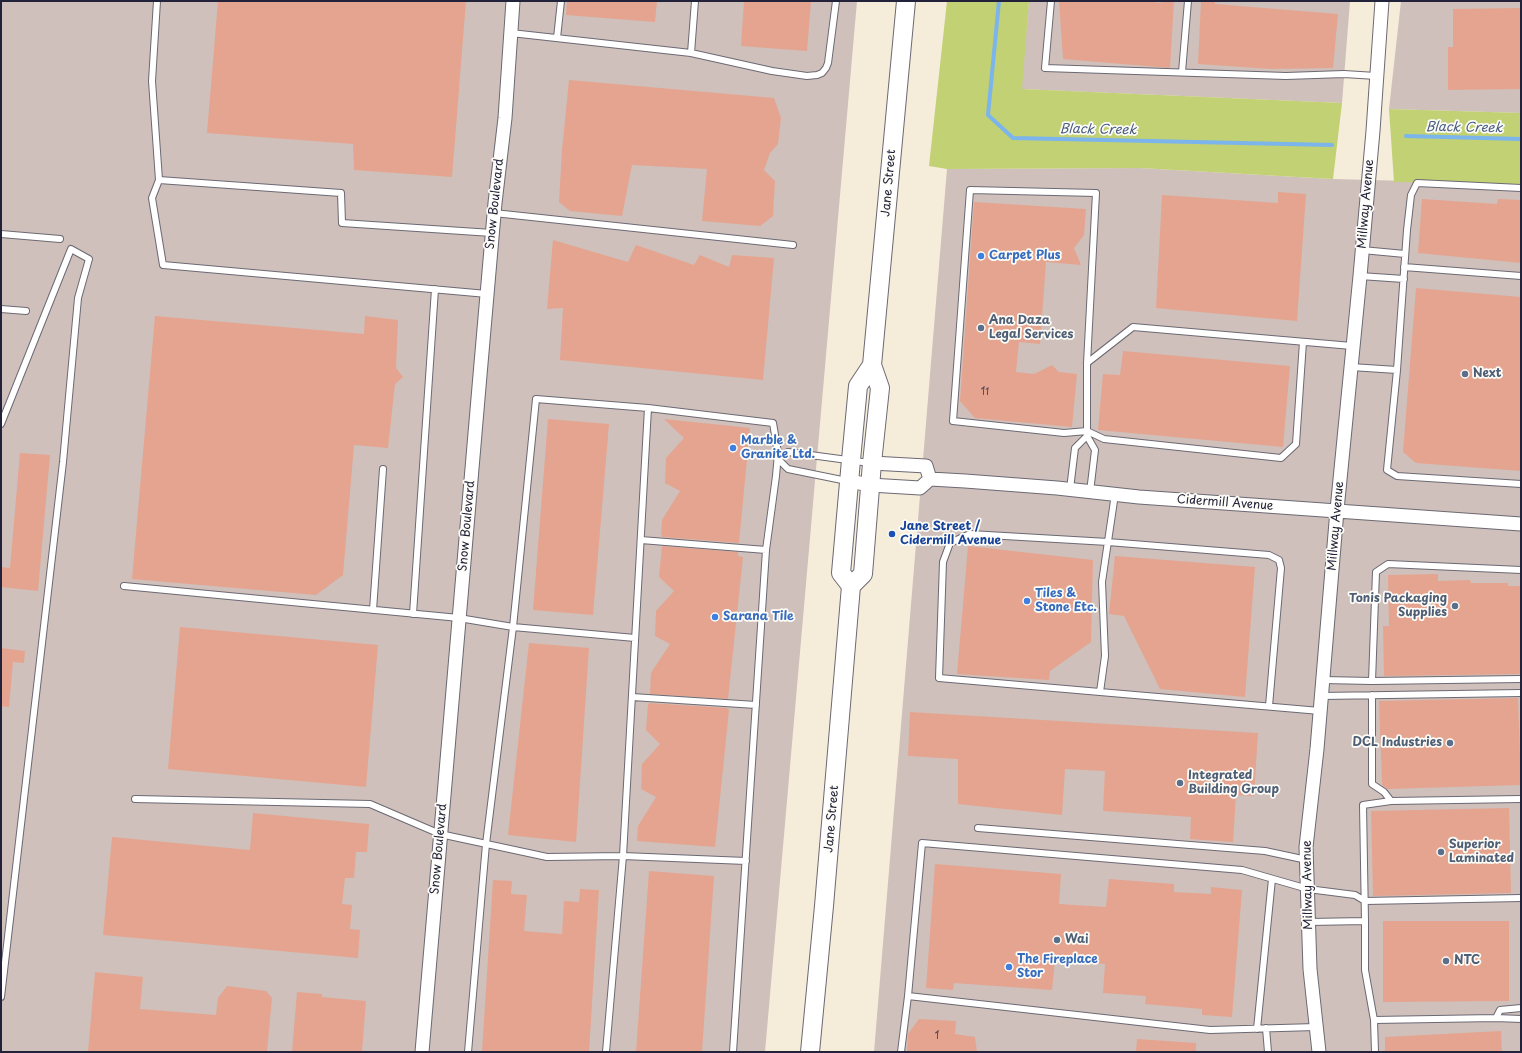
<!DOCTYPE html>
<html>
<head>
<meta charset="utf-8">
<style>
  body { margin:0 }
  #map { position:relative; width:1522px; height:1053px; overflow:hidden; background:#f6ecda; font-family:"Playpen Sans",sans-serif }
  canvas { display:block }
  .frame { position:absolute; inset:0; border:2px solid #22223b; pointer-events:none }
</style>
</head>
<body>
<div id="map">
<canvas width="1522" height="1053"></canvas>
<div class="frame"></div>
</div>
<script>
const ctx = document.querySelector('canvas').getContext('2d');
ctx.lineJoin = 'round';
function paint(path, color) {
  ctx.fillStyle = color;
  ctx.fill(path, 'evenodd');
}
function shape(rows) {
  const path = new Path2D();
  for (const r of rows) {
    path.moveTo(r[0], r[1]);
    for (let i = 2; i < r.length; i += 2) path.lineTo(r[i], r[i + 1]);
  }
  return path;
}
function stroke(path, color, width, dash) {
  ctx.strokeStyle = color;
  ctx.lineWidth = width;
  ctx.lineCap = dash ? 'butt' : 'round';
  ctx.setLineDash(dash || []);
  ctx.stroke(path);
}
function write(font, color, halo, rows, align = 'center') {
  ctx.font = font + ' "Playpen Sans",sans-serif';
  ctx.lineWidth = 3.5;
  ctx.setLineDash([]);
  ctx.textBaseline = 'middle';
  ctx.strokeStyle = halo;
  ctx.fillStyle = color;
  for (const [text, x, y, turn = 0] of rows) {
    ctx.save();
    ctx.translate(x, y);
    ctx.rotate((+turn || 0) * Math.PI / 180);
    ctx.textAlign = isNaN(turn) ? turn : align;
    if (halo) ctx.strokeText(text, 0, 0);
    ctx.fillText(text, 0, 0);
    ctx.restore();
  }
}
paint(shape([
  [1,1,857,1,765,1052,1,1052],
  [1029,1,1350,1,1342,103,1021,89],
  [1401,1,1521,1,1521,113,1389,109],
  [1140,168,1333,179,1521,184,1521,1052,874,1052,947,169]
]), '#cfc0bb');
paint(shape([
  [947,1,1029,1,1022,89,1342,103,1333,179,1140,168,947,169,929,166],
  [1389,109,1521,113,1521,184,1394,182]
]), '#c1d173');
stroke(shape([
  [999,1,988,115,1013,138,1332,145],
  [1406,136,1521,139]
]), '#7cb4ec', 4);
paint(shape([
  [218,1,466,1,452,177,354,170,353,144,207,133],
  [567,1,657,1,655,22,566,15],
  [744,1,811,1,807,51,741,46],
  [1059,1,1144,1,1161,3,1161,1,1174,1,1170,68,1063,59],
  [1201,1,1215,1,1215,4,1338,14,1333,68,1272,69,1198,64],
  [1521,8,1521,89,1448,90,1448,47,1453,47,1453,9],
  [569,80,774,98,781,118,778,144,770,153,764,170,775,181,773,216,760,226,702,221,707,169,632,165,622,216,570,211,559,202,562,150],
  [1278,192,1306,194,1297,321,1156,308,1162,195,1278,203],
  [1422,199,1497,204,1498,199,1521,200,1521,263,1418,253],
  [974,202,1086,209,1084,235,1074,248,1081,265,1046,262,1040,344,1019,342,1016,372,1034,374,1052,365,1059,372,1077,374,1072,427,975,418,960,401],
  [553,240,628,262,636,245,694,265,700,255,729,267,732,255,774,258,763,380,560,360,563,308,547,309],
  [1416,288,1521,297,1521,471,1416,463,1403,452],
  [155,316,364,334,365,316,398,320,396,368,403,377,395,384,388,448,354,445,343,575,316,595,132,579],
  [1123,351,1290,366,1283,447,1098,430,1103,374,1120,375],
  [548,419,609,424,593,615,533,610],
  [664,419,750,428,739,543,662,537,662,535,661,535,662,520,680,491,665,483,666,458,684,438],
  [20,453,50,455,38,591,1,587,1,567,10,568],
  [662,546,738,552,738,556,743,557,728,699,650,694,651,673,670,644,655,636,656,611,674,591,659,577],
  [968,546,1093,560,1091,642,1050,671,1049,680,957,674],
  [1115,556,1255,567,1245,697,1160,689,1124,616,1109,614],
  [1438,574,1438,581,1470,580,1471,583,1508,583,1508,586,1521,586,1521,674,1384,676,1383,626,1389,626,1388,575],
  [180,627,378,645,366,787,168,769],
  [529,643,589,648,576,842,508,835],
  [1,648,25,651,24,663,13,662,9,707,1,706],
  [1518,698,1521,785,1387,789,1382,785,1379,701],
  [649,703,728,708,727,709,729,710,715,847,637,841,638,826,656,797,641,789,642,764,660,744,646,730,648,704,649,704],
  [910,712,1258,733,1254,796,1236,795,1233,842,1190,839,1191,817,1103,811,1105,771,1065,769,1062,815,958,804,958,759,908,756],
  [1509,808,1511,893,1373,896,1371,811],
  [253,813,369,824,367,852,356,852,354,878,345,878,342,904,352,905,350,929,360,930,358,958,103,935,112,837,250,850],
  [935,864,1061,874,1059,904,1106,907,1109,879,1174,884,1174,892,1211,894,1211,887,1242,890,1232,1017,1202,1015,1202,1009,1145,1004,1146,996,1103,993,1105,964,1055,960,1052,990,954,983,953,990,926,988],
  [649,871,714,876,702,1052,636,1052],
  [493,880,512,881,511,894,527,895,524,931,562,934,564,901,579,902,580,889,599,890,589,1052,482,1052],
  [1383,921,1509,921,1509,1001,1383,1002],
  [95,972,143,977,140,1009,216,1015,218,998,227,986,266,991,272,998,267,1052,88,1052],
  [297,992,322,994,322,997,366,1001,362,1052,292,1052],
  [919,1019,956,1021,955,1034,975,1037,977,1052,907,1052,908,1034],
  [1501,1031,1502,1052,1385,1052,1385,1037],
  [1137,1039,1196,1043,1196,1052,1136,1052]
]), '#e5a48f');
const service = shape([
  [157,1,152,81,159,180],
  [1051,1,1045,68,1286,76,1344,74,1376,76],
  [511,33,691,53,695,1],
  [557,38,561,1],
  [691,53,772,71,807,76,817,75,822,73,826,68,828,63,836,1],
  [1182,72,1188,1],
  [1521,188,1417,183,1411,195,1407,230,1397,370,1387,470,1397,476,1521,484],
  [494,213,793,245],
  [1,234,60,239],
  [1362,250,1405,254],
  [1404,267,1521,276],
  [1360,276,1404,279],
  [487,294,163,265,152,198,159,180,341,193,342,223,492,233],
  [1,309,26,311],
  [1087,363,1133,327,1352,346],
  [1351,367,1397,370],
  [1,424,71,249,89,259,78,298,63,462,1,997],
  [847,481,788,469,777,458,788,452,870,463],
  [1070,489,1075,448,1087,436],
  [1090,492,1095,450,1087,436,1087,363,1096,193,970,190,953,421,1064,433,1087,431,1104,439,1281,458,1296,444,1303,342],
  [1115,494,1102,582,1105,656,1100,692,1320,711],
  [641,540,766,550],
  [124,586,459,618,513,627,635,638],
  [373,610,383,469],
  [413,614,435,289],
  [1323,680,1372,681,1376,572,1388,564,1521,570],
  [1372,681,1521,679],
  [1100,692,939,678,943,562,950,543,970,534,1108,542,1269,555,1279,560,1281,568,1269,706],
  [1372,695,1372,784,1384,792,1391,801,1521,799],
  [1321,696,1521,693],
  [632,697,756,705],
  [135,799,370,804,440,834,547,857,623,856,746,861],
  [978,828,1265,851,1307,860],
  [1365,921,1363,805,1391,801],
  [1309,922,1365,921,1365,970,1374,1020],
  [908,996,922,843,1242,870,1308,889,1355,895,1365,901,1521,898],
  [1496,1018,1500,1010,1521,1008],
  [1266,1028,1268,1052],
  [1257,1029,1272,879],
  [468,1052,486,844,513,627,536,399,648,408],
  [606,1052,623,856,648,408,773,423,778,453,776,476,766,550,733,1052],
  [901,1052,908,996,1210,1030,1316,1027],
  [1375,1052,1374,1020,1496,1018,1521,1019]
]);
const minor = shape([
  [872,463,926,466,930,479],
  [849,481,870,485,920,488,930,479,965,481,1057,488,1139,497,1521,524],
  [422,1052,480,375,495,203,505,118,513,1],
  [1319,1052,1310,969,1306,847,1317,749,1337,510,1360,276,1373,131,1382,1]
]);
const secondary = shape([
  [851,586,841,573,851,460,858,386,872,365],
  [810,1052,824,906,851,586,863,574,872,463,880,388,872,365,906,1]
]);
stroke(service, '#6c6973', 8);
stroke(minor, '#6c6973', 15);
stroke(secondary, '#6c6973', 20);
stroke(service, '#fff', 6);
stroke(minor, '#fff', 13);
stroke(secondary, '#fff', 18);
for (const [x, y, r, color] of [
  [981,256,4,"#3f7fe0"],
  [981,328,4,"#5c6f8a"],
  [1465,374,4,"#5c6f8a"],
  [733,448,4,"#3f7fe0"],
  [892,534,4,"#1a4fb4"],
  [1027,601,4,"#3f7fe0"],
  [1455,606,4,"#5c6f8a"],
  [715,617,4,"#3f7fe0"],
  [1450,743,4,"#5c6f8a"],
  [1180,783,4,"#5c6f8a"],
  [1441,852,4,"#5c6f8a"],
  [1057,940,4,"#5c6f8a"],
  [1446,961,4,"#5c6f8a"],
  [1009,967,4,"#3f7fe0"]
]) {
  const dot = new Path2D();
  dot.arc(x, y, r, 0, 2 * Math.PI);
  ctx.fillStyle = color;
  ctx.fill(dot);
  stroke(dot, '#fdfcf7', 1.5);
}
write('10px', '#534250', null, [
  ["11",985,392],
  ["1",937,1036]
]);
write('12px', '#22223b', '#fdfcf7', [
  ["Jane Street",889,183,-85],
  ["Snow Boulevard",495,204,-84],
  ["Millway Avenue",1366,204,-85],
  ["Cidermill Avenue",1225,503,4],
  ["Snow Boulevard",467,526,-85],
  ["Millway Avenue",1336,526,-85],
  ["Jane Street",832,819,-85],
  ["Snow Boulevard",439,849,-85],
  ["Millway Avenue",1308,885,-91]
]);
write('bold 12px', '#366cbe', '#fdfcf7', [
  ["Carpet Plus",989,256],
  ["Marble &",741,441],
  ["Granite Ltd.",741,455],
  ["Tiles &",1035,594],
  ["Stone Etc.",1035,608],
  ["Sarana Tile",723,617],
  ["The Fireplace",1017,960],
  ["Stor",1017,974]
], 'left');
write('bold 12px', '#4e5e75', '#fdfcf7', [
  ["Ana Daza",989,321],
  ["Legal Services",989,335],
  ["Next",1473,374],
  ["Tonis Packaging",1447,599,"right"],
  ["Supplies",1447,613,"right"],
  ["DCL Industries",1442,743,"right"],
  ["Integrated",1188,776],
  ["Building Group",1188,790],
  ["Superior",1449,845],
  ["Laminated",1449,859],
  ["Wai",1065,940],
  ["NTC",1454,961]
], 'left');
write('bold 12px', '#164399', '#fdfcf7', [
  ["Jane Street /",900,527],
  ["Cidermill Avenue",900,541]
], 'left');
write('italic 13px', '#465c82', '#fdfcf7', [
  ["Black Creek",1464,128,1],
  ["Black Creek",1098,130,1]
]);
</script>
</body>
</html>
